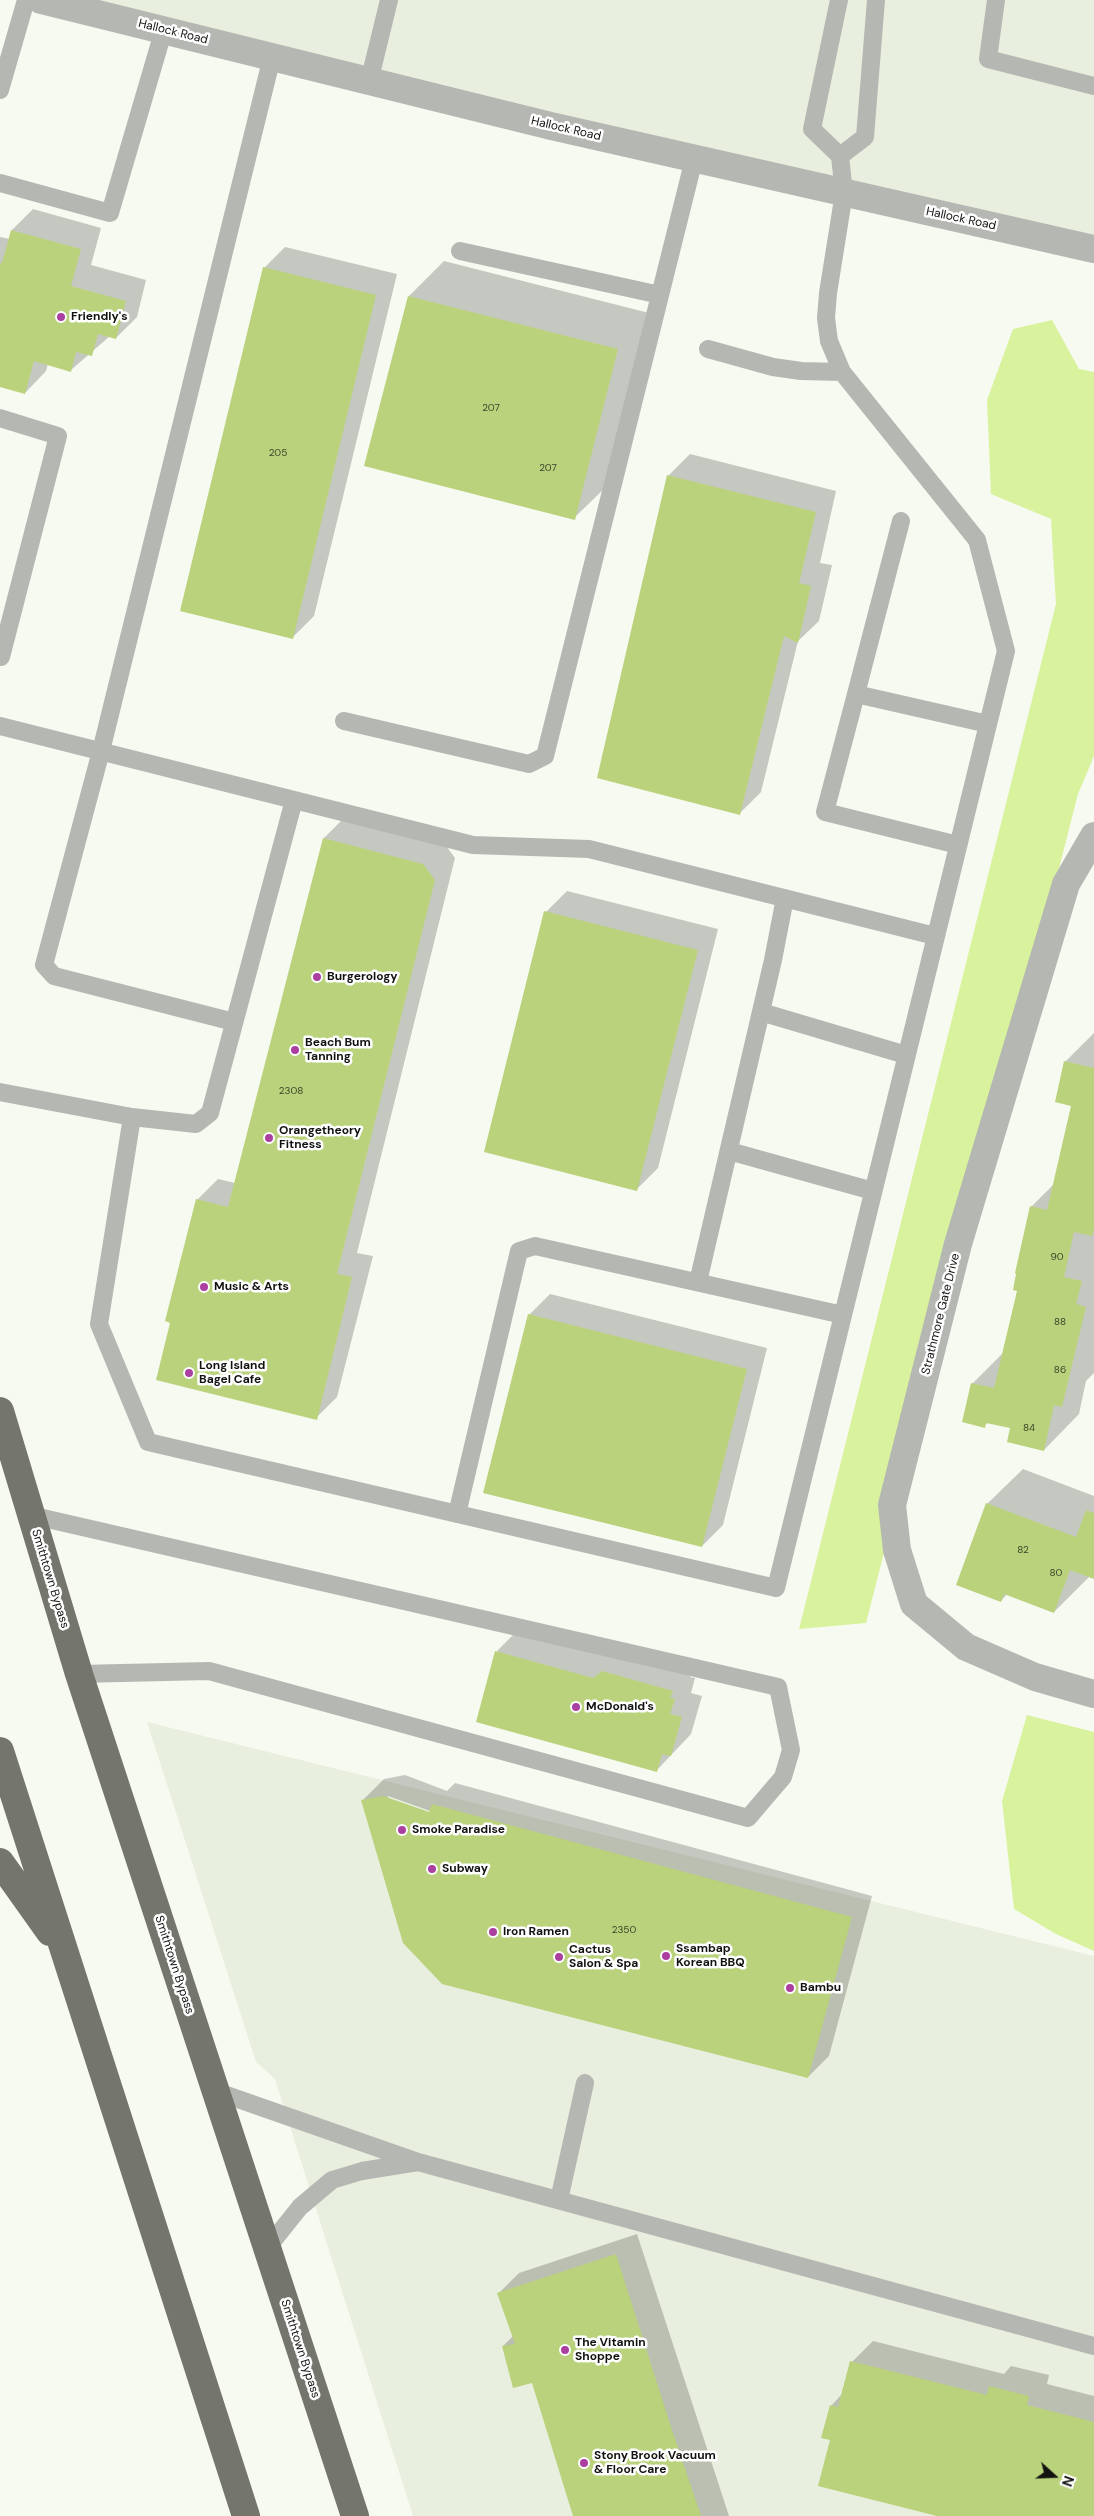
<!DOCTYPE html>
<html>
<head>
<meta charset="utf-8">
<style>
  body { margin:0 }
  #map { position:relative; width:1094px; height:2516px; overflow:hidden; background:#f7faf0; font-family:"DM Sans",sans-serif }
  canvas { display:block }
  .north { position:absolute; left:1029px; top:2451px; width:50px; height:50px; -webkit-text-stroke:4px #fff; paint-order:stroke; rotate:110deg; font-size:14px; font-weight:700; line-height:20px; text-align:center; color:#121310 }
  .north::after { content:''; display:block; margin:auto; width:18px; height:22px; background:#121310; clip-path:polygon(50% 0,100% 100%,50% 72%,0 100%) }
</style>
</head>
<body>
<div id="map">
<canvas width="1094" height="2516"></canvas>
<div class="north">N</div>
</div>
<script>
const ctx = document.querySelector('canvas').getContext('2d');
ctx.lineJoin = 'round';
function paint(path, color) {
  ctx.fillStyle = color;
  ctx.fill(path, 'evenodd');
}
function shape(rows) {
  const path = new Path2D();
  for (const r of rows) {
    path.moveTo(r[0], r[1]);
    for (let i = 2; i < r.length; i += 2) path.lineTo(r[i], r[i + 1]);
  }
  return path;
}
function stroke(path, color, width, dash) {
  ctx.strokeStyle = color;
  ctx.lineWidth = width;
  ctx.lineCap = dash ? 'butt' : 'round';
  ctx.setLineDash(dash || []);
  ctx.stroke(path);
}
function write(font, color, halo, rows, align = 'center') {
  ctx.font = font + ' "DM Sans",sans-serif';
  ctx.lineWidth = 5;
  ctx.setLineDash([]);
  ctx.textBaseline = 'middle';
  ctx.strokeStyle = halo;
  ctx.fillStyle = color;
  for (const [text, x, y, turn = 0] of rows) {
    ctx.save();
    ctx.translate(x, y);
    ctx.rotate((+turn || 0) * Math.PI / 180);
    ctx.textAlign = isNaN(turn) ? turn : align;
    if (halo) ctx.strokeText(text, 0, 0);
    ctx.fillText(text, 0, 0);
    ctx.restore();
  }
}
paint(shape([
  [45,0,1094,0,1094,249],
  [147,1722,1094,1956,1094,2516,413,2516,275,2079,256,2062]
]), '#e9efde');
paint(shape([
  [1052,320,1079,369,1094,372,1094,756,1078,794,866,1623,799,1629,1056,604,1051,519,991,494,987,400,1013,329],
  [1027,1715,1094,1732,1094,1951,1056,1934,1014,1909,1002,1801]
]), '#d9f29d');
paint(shape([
  [33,209,101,228,91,265,146,280,137,317,116,338,110,336,71,370,48,364,46,371,25,393,0,386,0,237,10,239,12,230],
  [285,247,397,274,314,616,293,637,264,268],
  [444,261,653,314,610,483,574,518,409,296],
  [690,454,836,491,820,563,832,565,819,621,798,641,761,792,740,813,669,475],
  [345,817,444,843,455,858,357,1253,373,1256,337,1397,316,1418,172,1322,197,1200,218,1179,235,1183,324,838],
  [567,891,718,929,658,1168,637,1189,546,912],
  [1094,1033,1094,1373,1086,1381,1079,1414,1044,1450,1012,1427,989,1422,984,1426,972,1384,1004,1352,1018,1290,1031,1207,1054,1184,1072,1105,1065,1062],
  [550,1294,767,1348,723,1525,702,1546,529,1315],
  [1023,1469,1094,1496,1094,1577,1089,1577,1054,1612,1007,1594,1001,1601,987,1504],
  [518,1630,693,1670,690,1677,695,1678,691,1693,702,1696,691,1734,657,1770,497,1651],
  [405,1775,447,1791,455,1783,872,1896,829,2056,808,2077,363,1800,384,1779],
  [388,1796,436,1813,435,1816,388,1799],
  [637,2234,729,2516,574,2516,533,2382,503,2346,513,2336,498,2294,519,2273],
  [873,2341,1004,2374,1011,2366,1049,2375,1047,2384,1094,2396,1094,2516,942,2516,831,2439,831,2406,843,2393,852,2362]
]), '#0003');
paint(shape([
  [11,230,81,249,71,286,126,301,116,339,98,334,92,356,76,352,71,372,34,361,25,394,0,387,0,263,2,263],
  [263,267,376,295,293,639,180,611],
  [408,296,618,349,575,520,364,466],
  [667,475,816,512,799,583,811,586,798,643,784,636,740,815,597,778],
  [323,838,423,864,435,880,337,1274,352,1277,317,1420,156,1380,170,1323,165,1321,196,1199,228,1207],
  [544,911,698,950,637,1191,484,1152],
  [1064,1061,1094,1068,1094,1229,1092,1236,1074,1232,1064,1277,1082,1281,1076,1304,1086,1307,1062,1407,1054,1405,1044,1451,1007,1442,1010,1428,986,1423,985,1428,962,1422,971,1383,994,1388,1017,1291,1013,1290,1016,1274,1015,1273,1030,1206,1047,1210,1071,1106,1055,1102],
  [528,1314,747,1369,702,1547,483,1493],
  [986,1503,1076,1537,1086,1510,1094,1513,1094,1579,1070,1570,1054,1613,1004,1594,1001,1602,956,1585],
  [495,1651,593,1678,602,1671,673,1691,670,1698,675,1699,670,1714,682,1717,671,1756,662,1754,657,1772,476,1722],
  [383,1796,429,1812,432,1804,852,1917,808,2078,442,1984,403,1943,361,1800],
  [616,2254,670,2424,701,2516,573,2516,532,2383,513,2388,502,2346,515,2344,497,2293],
  [850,2361,987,2395,989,2386,1029,2396,1027,2405,1094,2422,1094,2516,937,2516,818,2486,830,2440,821,2438,830,2405,838,2407]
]), '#b9d27b');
stroke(shape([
  [996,0,988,59,1094,86],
  [369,82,389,0],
  [0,90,26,0],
  [840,156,865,137,876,0],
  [0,183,110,213,164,29],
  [460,251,660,295],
  [708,349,773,367,801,371,842,372],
  [0,418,58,436,1,657],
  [856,694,901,521],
  [344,721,529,764,545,756,694,159],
  [0,726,473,845,589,849,935,936],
  [958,845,825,812,856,694,988,724],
  [761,1012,906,1055],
  [234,1022,54,976,44,965,101,751,272,57],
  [0,1092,132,1117,99,1324,148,1442,776,1588,1006,651,977,540,842,372,829,341,826,318,828,293,844,193,840,156,812,129,839,0],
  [132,1117,196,1124,210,1113,294,800],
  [729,1151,873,1191],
  [698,1282,773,960,785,898],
  [457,1514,519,1251,535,1246,843,1315],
  [30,1515,778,1687,791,1750,783,1777,748,1818,209,1671,79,1674],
  [215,2091,418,2162,362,2171,332,2180,300,2207,268,2247],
  [418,2162,1094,2346],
  [559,2200,585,2083]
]), '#b5b7b3', 18);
stroke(shape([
  [1094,836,1066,884,958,1244,892,1505,897,1550,914,1604,966,1647,1035,1677,1094,1694]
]), '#b5b7b3', 28);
stroke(shape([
  [41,0,551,126,1094,249]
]), '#b5b7b3', 28);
stroke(shape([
  [0,1411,79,1674,355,2516],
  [0,1751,246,2516],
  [0,1862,50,1932]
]), '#74766e', 28);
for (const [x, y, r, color] of [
  [61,317,5,"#ab3fa0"],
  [317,977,5,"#ab3fa0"],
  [295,1050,5,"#ab3fa0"],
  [269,1138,5,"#ab3fa0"],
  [204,1287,5,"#ab3fa0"],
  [189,1373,5,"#ab3fa0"],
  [576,1707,5,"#ab3fa0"],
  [402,1830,5,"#ab3fa0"],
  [432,1869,5,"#ab3fa0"],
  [493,1932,5,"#ab3fa0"],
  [666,1956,5,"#ab3fa0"],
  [559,1957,5,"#ab3fa0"],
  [790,1988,5,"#ab3fa0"],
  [565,2350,5,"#ab3fa0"],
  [584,2463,5,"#ab3fa0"]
]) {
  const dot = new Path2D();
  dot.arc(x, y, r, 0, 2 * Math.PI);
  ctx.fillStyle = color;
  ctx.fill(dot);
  stroke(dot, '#fff', 2);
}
write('10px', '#3c432b', null, [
  ["207",491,408],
  ["205",278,453],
  ["207",548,468],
  ["2308",291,1091],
  ["90",1057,1257],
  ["88",1060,1322],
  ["86",1060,1370],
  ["84",1029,1428],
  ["82",1023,1550],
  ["80",1056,1573],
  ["2350",624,1930]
]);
write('12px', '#121310', '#fff', [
  ["Hallock Road",173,32,14],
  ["Hallock Road",566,129,13],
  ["Hallock Road",961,219,12],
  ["Strathmore Gate Drive",941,1314,-76],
  ["Smithtown Bypass",50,1579,73],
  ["Smithtown Bypass",174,1965,72],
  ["Smithtown Bypass",300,2349,72]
]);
write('bold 12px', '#121310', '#fff', [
  ["Friendly's",71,317],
  ["Burgerology",327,977],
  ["Beach Bum",305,1043],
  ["Tanning",305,1057],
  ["Orangetheory",279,1131],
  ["Fitness",279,1145],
  ["Music & Arts",214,1287],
  ["Long Island",199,1366],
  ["Bagel Cafe",199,1380],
  ["McDonald's",586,1707],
  ["Smoke Paradise",412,1830],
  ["Subway",442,1869],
  ["Iron Ramen",503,1932],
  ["Ssambap",676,1949],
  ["Korean BBQ",676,1963],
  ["Cactus",569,1950],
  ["Salon & Spa",569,1964],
  ["Bambu",800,1988],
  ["The Vitamin",575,2343],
  ["Shoppe",575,2357],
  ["Stony Brook Vacuum",594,2456],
  ["& Floor Care",594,2470]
], 'left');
</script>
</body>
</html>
